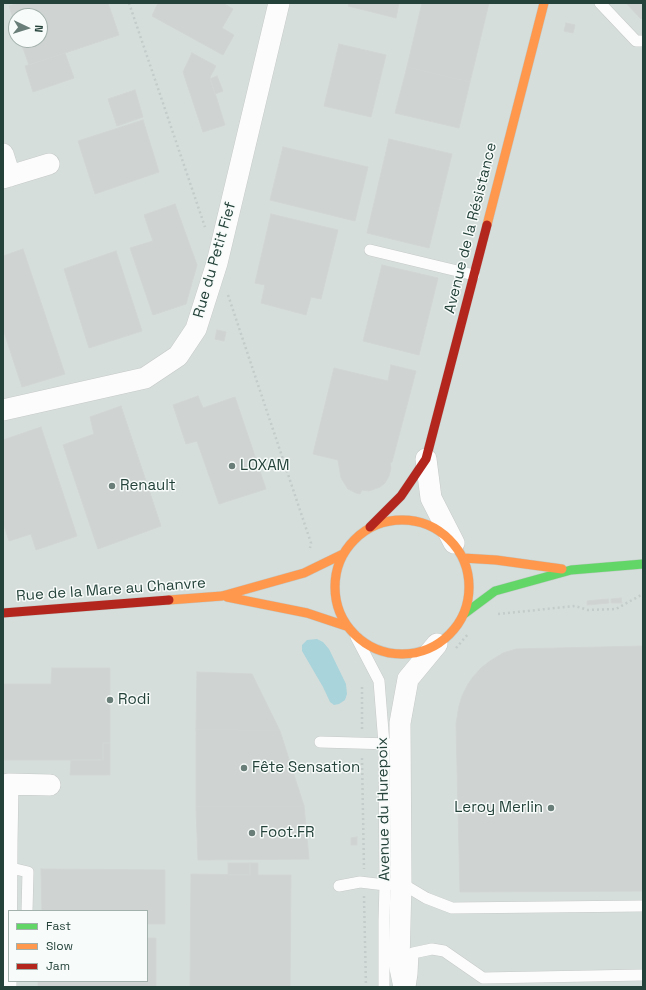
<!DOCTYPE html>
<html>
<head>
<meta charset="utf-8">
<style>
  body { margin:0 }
  #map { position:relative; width:646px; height:990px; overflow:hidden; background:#e8edeb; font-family:"Space Grotesk",sans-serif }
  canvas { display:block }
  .frame { position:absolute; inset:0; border:4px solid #24423a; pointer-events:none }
  .legend { position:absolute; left:8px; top:910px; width:140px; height:72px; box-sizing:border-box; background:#f7fbf9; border:1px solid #a3b1ad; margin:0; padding:5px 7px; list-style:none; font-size:12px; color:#24423a }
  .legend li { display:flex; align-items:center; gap:8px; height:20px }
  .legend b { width:20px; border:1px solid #a3b1ad }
  .north { position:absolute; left:8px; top:8px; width:40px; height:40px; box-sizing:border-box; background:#f7fbf9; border:1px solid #a3b1ad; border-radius:50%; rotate:94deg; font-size:11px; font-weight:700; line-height:16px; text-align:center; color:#24423a }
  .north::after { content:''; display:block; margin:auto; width:14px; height:18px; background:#697e78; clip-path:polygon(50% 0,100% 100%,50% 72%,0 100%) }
</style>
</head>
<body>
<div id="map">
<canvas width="646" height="990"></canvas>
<div class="frame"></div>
<ul class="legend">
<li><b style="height:5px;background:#63d668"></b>Fast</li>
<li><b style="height:5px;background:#ff974d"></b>Slow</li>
<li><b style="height:5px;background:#b3261e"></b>Jam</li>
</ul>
<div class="north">N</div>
</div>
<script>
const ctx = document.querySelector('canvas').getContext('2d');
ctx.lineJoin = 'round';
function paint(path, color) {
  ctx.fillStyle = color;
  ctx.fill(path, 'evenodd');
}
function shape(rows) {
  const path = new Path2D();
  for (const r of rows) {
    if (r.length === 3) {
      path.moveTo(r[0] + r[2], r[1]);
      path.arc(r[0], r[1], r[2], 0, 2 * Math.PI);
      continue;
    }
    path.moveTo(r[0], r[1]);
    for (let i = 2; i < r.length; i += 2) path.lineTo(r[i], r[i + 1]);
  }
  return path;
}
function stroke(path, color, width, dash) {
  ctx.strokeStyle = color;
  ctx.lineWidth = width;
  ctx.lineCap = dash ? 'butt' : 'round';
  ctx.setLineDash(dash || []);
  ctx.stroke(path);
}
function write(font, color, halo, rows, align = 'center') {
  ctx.font = font + ' "Space Grotesk",sans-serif';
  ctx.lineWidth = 3;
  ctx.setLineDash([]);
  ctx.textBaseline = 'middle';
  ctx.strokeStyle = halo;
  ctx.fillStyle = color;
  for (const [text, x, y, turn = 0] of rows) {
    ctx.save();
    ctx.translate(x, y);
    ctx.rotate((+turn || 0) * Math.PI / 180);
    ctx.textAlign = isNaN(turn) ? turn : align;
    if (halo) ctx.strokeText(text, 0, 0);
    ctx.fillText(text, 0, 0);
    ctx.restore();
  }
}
paint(shape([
  [3,3,643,3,643,987,3,987],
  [16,16,40,16,40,40,16,40],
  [9,911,147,911,147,981,9,981]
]), '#d6dedb');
paint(shape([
  [317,639,323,642,329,649,346,684,347,694,345,700,339,704,334,705,330,702,323,687,302,651,302,645,307,640]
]), '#a9d4db');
const building = shape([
  [19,3,108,3,119,35,29,65,20,40,40,40,40,16,16,16,16,27,9,6,19,3],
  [158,3,223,3,233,9,222,28,234,35,223,55,152,16,158,3],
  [349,3,399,3,396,18,348,6,349,3],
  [422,3,489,3,470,82,407,67,422,3],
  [626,3,643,3,643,17,641,19,626,3],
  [566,23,575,25,573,33,564,31,566,23],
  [339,44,386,55,371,117,324,106,339,44],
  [65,53,74,78,33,92,25,66,65,53],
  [192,53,216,66,210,77,225,125,203,132,183,72,192,53],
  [407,67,470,82,459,128,395,113,407,67],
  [217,76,223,91,215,94,210,79,217,76],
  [135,90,143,117,117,126,108,99,135,90],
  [143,120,159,172,95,194,78,141,143,120],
  [389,139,452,154,429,248,367,233,389,139],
  [283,147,368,167,355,221,270,200,283,147],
  [175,204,197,265,186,304,153,315,130,248,153,241,144,215,175,204],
  [271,214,338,230,321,299,311,297,306,315,261,303,265,285,255,283,271,214],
  [23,249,65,374,22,387,3,329,3,256,23,249],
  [116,251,142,331,89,348,64,269,116,251],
  [382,265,438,278,419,355,363,341,382,265],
  [217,330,226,332,224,341,215,339,217,330],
  [391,365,416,371,392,462,390,463,391,468,389,476,385,483,380,487,369,491,362,490,360,494,356,493,348,489,341,478,338,460,313,454,334,368,388,381,391,365],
  [198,396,203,408,235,397,266,489,219,504,197,441,186,444,173,405,198,396],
  [121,406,161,526,98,549,63,445,94,434,90,417,121,406],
  [41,427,77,536,36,550,31,534,9,541,3,522,3,457,4,457,3,440,41,427],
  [621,598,622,603,611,603,611,599,621,598],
  [608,599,609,603,587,605,587,601,608,599],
  [643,646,643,891,460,892,456,724,459,706,462,696,468,684,473,677,481,668,490,661,503,653,516,649,643,646],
  [52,668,110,668,110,743,103,743,103,760,3,760,3,684,51,684,52,668],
  [197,672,252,674,280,731,196,729,197,672],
  [196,729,280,731,304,806,196,807,196,729],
  [103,743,110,743,110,775,70,775,71,760,103,760,103,743],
  [304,806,309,859,198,860,196,807,304,806],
  [357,837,357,845,351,845,351,838,357,837],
  [228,863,250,863,250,875,228,875,228,863],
  [250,863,258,863,258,875,291,875,290,987,190,987,191,874,250,875,250,863],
  [41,869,165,870,165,924,147,924,147,911,42,911,41,869],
  [147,938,156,938,156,987,38,987,38,981,147,981,147,938]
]);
paint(building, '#cfd4d2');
stroke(building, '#d1d6d4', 1);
const lane = shape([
  [600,3,636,41,643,41],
  [370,250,474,275],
  [356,637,379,681,384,744,385,885,384,921,384,987],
  [320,742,391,744],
  [7,867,28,872,27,911],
  [339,886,360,882,385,885,401,883,426,898,452,908,643,906],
  [410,987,412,974,413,953,432,949,444,951,483,978,643,975]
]);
const street = shape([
  [3,154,10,176],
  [3,178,49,164],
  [3,410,145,378,178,356,196,329,217,263,279,3],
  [426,459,431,498,454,543],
  [6,987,7,843,8,784,50,785],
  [404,987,399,963,401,883,400,723,408,679,437,644]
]);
const fast = shape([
  [464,614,495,591,571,570,643,564]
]);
const slow = shape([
  [487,225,544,3],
  [402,587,67],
  [463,558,496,560,562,569],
  [227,597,307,613,346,626],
  [169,600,222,596,304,573,343,554]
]);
const jam = shape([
  [370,527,401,496,426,459,487,225],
  [3,613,169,600]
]);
stroke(lane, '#c5cac8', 12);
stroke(street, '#c5cac8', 22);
stroke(fast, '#c3cbc8', 10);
stroke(slow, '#c3cbc8', 10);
stroke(jam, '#c3cbc8', 10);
stroke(shape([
  [129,3,205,227],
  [228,295,311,543,310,548],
  [498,614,575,606,588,610,616,609,643,594],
  [456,648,469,633],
  [362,729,362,684],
  [362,758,364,869],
  [364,896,366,987]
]), '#c3ccca', 2.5, [2, 3]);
stroke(lane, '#fcfcfc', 11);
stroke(street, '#fcfcfc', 21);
stroke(fast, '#63d668', 9);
stroke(slow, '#ff974d', 9);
stroke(jam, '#b3261e', 9);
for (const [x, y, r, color] of [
  [232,466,4,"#697e78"],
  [112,486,4,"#697e78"],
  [110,700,4,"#697e78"],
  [244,768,4,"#697e78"],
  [551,808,4,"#697e78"],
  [252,833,4,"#697e78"]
]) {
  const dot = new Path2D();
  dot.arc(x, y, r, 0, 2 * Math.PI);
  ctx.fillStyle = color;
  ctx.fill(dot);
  stroke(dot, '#f7fbf9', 1.5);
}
write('15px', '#24423a', '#f7fbf9', [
  ["Avenue de la Résistance",471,228,-76],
  ["Rue du Petit Fief",215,260,-74],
  ["Rue de la Mare au Chanvre",111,590,-4],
  ["Avenue du Hurepoix",384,809,-91]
]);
write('15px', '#24423a', '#f7fbf9', [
  ["LOXAM",240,466],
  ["Renault",120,486],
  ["Rodi",118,700],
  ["Fête Sensation",252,768],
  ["Leroy Merlin",543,808,"right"],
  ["Foot.FR",260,833]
], 'left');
</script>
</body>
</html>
